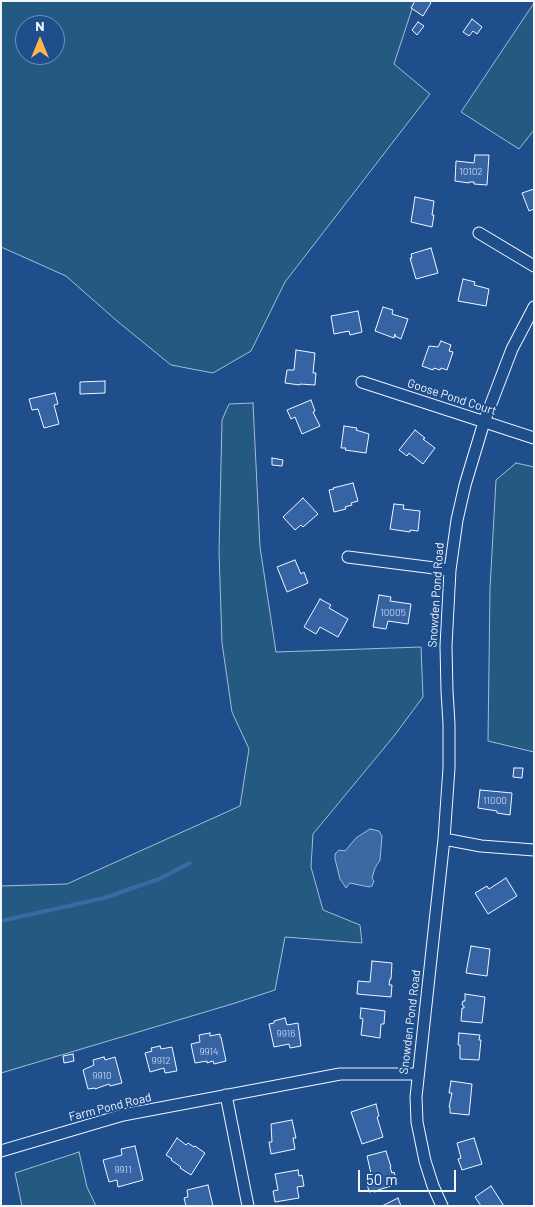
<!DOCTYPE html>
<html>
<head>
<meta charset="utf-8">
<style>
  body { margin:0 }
  #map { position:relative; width:535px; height:1207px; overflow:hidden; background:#1f4e8c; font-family:Barlow,sans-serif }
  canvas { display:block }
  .frame { position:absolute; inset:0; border:2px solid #f2f6ff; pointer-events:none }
  .north { position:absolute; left:15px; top:15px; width:50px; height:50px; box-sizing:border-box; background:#1f4e8c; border:1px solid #7391ba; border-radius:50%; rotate:0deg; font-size:14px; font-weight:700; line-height:20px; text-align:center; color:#f2f6ff }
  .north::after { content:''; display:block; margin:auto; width:18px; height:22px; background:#ffb74d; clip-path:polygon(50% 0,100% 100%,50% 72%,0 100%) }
  .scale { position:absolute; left:358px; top:1170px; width:98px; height:22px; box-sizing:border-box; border:2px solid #f2f6ff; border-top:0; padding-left:6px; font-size:15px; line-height:18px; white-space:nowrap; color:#f2f6ff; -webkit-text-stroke:4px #1f4e8c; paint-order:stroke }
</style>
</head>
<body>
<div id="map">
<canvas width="535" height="1207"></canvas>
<div class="frame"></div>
<div class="north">N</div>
<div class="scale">50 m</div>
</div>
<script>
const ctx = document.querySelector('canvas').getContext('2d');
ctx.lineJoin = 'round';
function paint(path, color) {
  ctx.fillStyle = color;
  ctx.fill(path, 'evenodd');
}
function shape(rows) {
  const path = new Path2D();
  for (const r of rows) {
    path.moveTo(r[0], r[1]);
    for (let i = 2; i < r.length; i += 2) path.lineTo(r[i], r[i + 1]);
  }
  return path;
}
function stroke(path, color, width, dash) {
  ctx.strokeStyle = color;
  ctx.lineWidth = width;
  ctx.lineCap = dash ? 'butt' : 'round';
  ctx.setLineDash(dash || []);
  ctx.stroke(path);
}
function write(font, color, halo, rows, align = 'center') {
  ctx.font = font + ' Barlow,sans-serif';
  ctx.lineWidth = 4;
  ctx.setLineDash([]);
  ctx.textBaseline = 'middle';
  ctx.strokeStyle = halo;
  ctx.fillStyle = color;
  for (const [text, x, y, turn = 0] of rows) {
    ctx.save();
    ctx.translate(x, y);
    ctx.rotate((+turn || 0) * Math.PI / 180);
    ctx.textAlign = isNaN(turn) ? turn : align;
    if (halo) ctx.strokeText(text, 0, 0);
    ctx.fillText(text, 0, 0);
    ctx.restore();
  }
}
const green = shape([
  [1,1,416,1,412,9,394,64,430,94,285,282,251,351,213,373,171,365,117,321,66,276,1,247,1,1],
  [25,25,55,25,55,55,25,55,25,25],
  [534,3,534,130,519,149,461,112,534,3],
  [253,403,260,547,276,652,421,647,423,697,394,736,313,834,311,867,323,910,360,925,362,943,285,937,275,990,232,1004,1,1073,1,886,67,884,240,806,249,749,232,712,222,643,219,552,222,420,229,404,253,403],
  [516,463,534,467,534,752,488,741,490,588,496,480,516,463],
  [79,1152,87,1187,96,1206,22,1206,15,1173,79,1152]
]);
paint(green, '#245a82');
stroke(green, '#a8bbd7', 1);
const water = shape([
  [370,829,379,831,382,836,380,860,375,868,372,878,374,881,372,886,369,887,350,883,346,888,340,879,335,859,335,854,339,850,345,851,356,838,370,829]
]);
paint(water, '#3b69a3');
stroke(water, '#a8bbd7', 1);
stroke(shape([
  [1,921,104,898,159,879,190,863]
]), '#3b69a3', 4);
const building = shape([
  [415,1,429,1,431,3,423,16,411,8,415,1],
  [472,19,482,27,477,34,473,31,469,36,463,32,472,19],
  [418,22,424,26,417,35,412,30,418,22],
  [475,155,489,155,487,185,474,184,474,182,469,182,469,183,455,181,456,161,474,163,475,155],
  [534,189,534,209,529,211,522,193,534,189],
  [415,197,434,201,432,215,434,215,432,227,411,222,415,197],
  [431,248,438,273,416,279,410,258,412,258,411,254,431,248],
  [463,279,475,282,474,285,489,289,486,306,458,301,463,279],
  [383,307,393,310,392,314,408,319,401,339,395,336,395,334,394,338,375,331,383,307],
  [358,311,362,332,350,335,349,331,334,334,331,316,358,311],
  [441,341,451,345,449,351,453,352,447,370,441,368,440,370,434,368,433,370,422,366,429,346,438,347,441,341],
  [296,350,315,353,313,373,316,373,315,385,300,384,300,385,285,383,287,370,294,370,296,350],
  [105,381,105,393,80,394,80,382,105,381],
  [55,393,58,404,54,405,59,424,44,428,38,409,32,410,29,399,55,393],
  [311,400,315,411,313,412,320,426,302,434,295,417,291,419,287,410,311,400],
  [344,426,357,428,356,430,369,434,366,453,345,450,346,448,341,448,344,426],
  [415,430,425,438,423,439,435,448,423,464,409,453,407,456,399,450,415,430],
  [272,458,283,460,282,466,272,465,272,458],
  [353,483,358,501,351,503,352,505,345,507,346,509,334,512,329,490,334,489,333,488,353,483],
  [303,498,318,514,303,527,301,525,295,530,283,517,303,498],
  [394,504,404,505,403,509,420,511,418,531,410,530,410,532,390,529,394,504],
  [295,560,301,574,304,572,308,583,287,592,277,567,295,560],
  [379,595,391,597,390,601,411,604,408,624,388,621,386,629,373,627,379,595],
  [320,599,331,605,329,608,348,619,338,637,320,627,316,634,304,627,320,599],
  [514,768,523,768,522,778,513,777,514,768],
  [480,790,512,793,510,815,497,813,497,811,478,808,480,790],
  [506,878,517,896,488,914,475,893,487,886,489,889,506,878],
  [471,946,490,949,487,976,466,973,471,946],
  [372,961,392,963,391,979,390,979,389,985,392,985,391,997,357,994,358,981,370,982,372,961],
  [465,994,485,997,482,1023,461,1021,462,1008,464,1008,464,1006,462,1005,463,1001,465,1001,465,994],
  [361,1008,385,1011,384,1024,381,1024,380,1038,361,1035,363,1019,360,1018,361,1008],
  [285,1018,287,1025,298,1023,301,1046,290,1048,289,1044,274,1047,269,1024,274,1023,274,1021,285,1018],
  [210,1033,210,1036,220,1034,220,1037,221,1037,226,1061,214,1064,213,1061,207,1063,207,1061,195,1063,191,1044,200,1042,199,1035,210,1033],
  [459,1033,480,1035,479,1040,481,1040,479,1060,460,1059,460,1045,458,1045,459,1033],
  [160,1046,161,1049,172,1047,177,1071,165,1073,164,1068,150,1072,145,1053,152,1051,151,1048,160,1046],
  [73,1054,74,1061,64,1063,63,1056,73,1054],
  [104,1057,105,1060,115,1057,122,1083,110,1086,109,1084,95,1089,95,1088,88,1089,83,1070,94,1065,93,1060,104,1057],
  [451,1081,472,1084,469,1115,450,1113,450,1107,449,1107,452,1093,449,1093,451,1081],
  [376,1104,379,1116,377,1117,383,1137,362,1144,351,1112,376,1104],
  [292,1120,296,1138,293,1138,295,1149,271,1154,269,1142,272,1142,271,1124,292,1120],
  [177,1138,186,1145,188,1143,194,1147,195,1146,205,1153,191,1175,180,1168,181,1167,171,1160,172,1159,166,1155,177,1138],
  [474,1138,482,1164,462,1170,458,1159,461,1158,457,1143,474,1138],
  [135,1146,143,1180,118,1187,117,1180,109,1182,103,1160,122,1155,121,1149,135,1146],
  [386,1151,391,1167,390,1167,392,1173,394,1172,398,1184,378,1190,378,1191,374,1192,374,1191,369,1192,366,1179,372,1178,367,1156,386,1151],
  [298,1170,299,1176,302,1175,304,1186,297,1187,299,1198,275,1202,273,1191,278,1190,275,1174,298,1170],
  [208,1185,213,1206,186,1206,184,1198,188,1197,187,1190,208,1185],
  [491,1186,504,1206,481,1206,475,1197,491,1186],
  [398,1198,401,1206,382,1206,398,1198]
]);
paint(building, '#3563a3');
stroke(building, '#f2f6ff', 1);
const street = shape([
  [479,233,534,266],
  [362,382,534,438],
  [348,557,450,570],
  [444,839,481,846,534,850],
  [226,1095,248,1206],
  [1,1151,123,1115,340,1074,417,1074],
  [442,1206,433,1186,425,1161,417,1122,416,1097,444,839,449,768,449,724,447,691,446,646,450,570,457,520,465,485,484,422,512,349,534,307]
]);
stroke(street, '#f2f6ff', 13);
stroke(street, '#1f4e8c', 11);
write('10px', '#c3d1e8', null, [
  ["10102",471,172],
  ["10005",393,613],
  ["11000",495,801],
  ["9916",286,1034],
  ["9914",209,1052],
  ["9912",161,1061],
  ["9910",102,1076],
  ["9911",123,1170]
]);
write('12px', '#f2f6ff', '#1f4e8c', [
  ["Goose Pond Court",452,397,18],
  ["Snowden Pond Road",436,595,-86],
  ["Snowden Pond Road",410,1022,-83],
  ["Farm Pond Road",110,1107,-14]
]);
</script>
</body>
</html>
